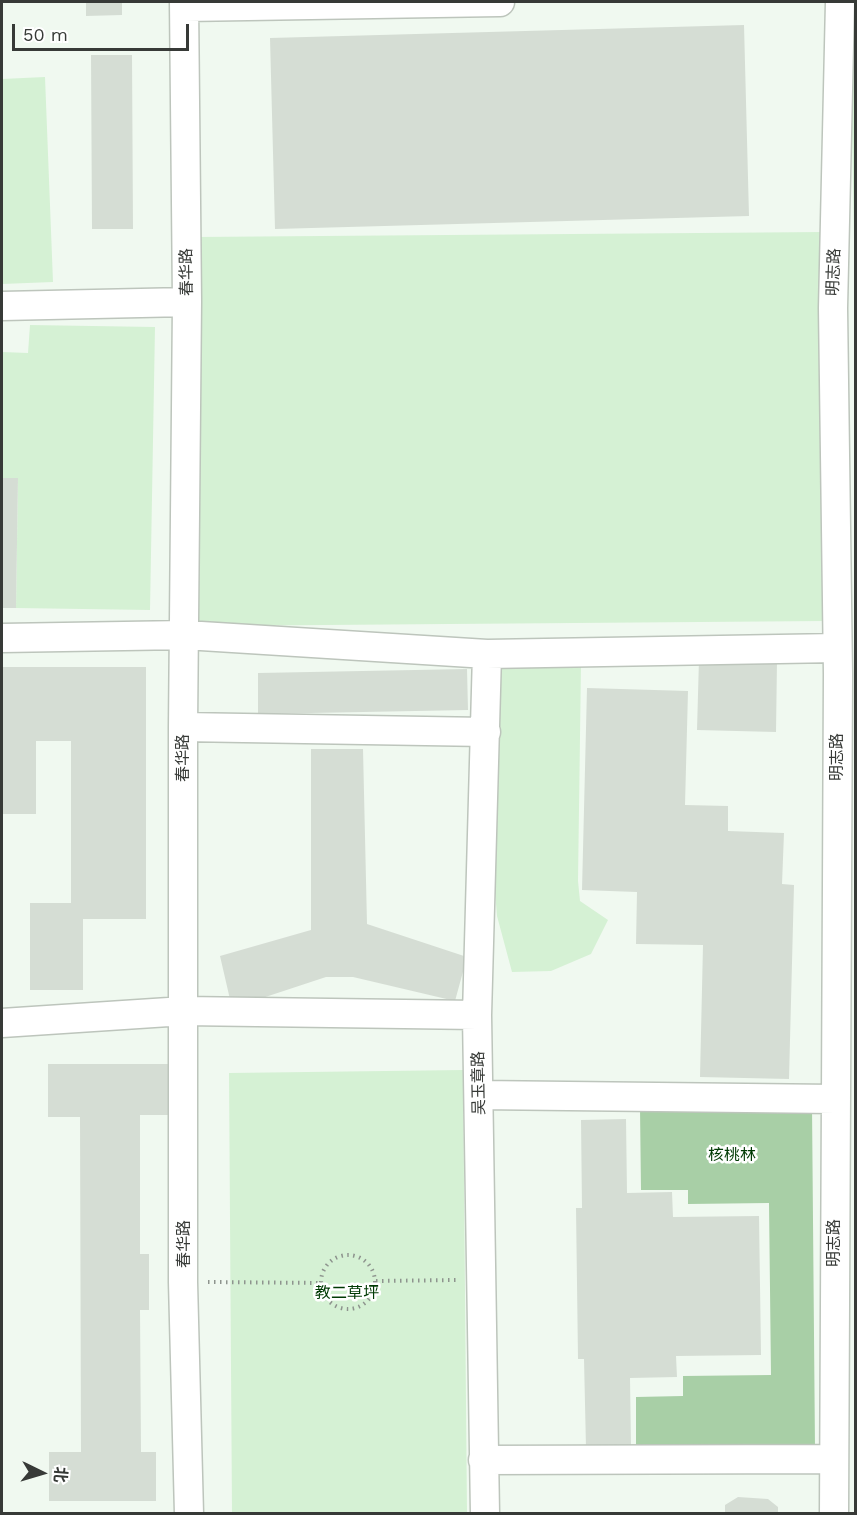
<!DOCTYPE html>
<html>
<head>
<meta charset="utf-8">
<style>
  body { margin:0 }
  #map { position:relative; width:857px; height:1515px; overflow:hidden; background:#f0f9f0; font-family:"Work Sans","Noto Sans SC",sans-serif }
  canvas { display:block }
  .frame { position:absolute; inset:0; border:3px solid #373a37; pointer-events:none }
  .north { position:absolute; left:12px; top:1443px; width:60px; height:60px; -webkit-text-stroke:4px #fff; paint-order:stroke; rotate:95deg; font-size:16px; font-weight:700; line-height:24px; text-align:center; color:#373a37 }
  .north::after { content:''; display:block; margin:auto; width:21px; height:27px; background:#373a37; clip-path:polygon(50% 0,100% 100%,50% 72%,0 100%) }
  .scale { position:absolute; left:12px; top:24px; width:177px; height:27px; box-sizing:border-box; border:3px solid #373a37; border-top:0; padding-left:8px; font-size:18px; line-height:21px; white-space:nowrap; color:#373a37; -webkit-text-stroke:4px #fff; paint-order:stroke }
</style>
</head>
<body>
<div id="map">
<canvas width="857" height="1515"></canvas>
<div class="frame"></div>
<div class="north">北</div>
<div class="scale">50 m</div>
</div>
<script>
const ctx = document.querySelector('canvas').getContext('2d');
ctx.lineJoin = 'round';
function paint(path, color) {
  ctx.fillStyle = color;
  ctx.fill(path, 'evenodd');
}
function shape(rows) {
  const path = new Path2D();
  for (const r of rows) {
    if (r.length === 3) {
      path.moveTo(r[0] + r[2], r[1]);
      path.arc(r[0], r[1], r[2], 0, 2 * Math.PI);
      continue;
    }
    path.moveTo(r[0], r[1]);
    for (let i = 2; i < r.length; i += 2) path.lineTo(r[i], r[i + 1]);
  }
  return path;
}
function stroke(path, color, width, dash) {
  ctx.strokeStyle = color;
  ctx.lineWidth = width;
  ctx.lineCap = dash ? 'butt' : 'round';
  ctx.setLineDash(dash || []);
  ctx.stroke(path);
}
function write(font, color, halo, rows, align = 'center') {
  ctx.font = font + ' "Work Sans","Noto Sans SC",sans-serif';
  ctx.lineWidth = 5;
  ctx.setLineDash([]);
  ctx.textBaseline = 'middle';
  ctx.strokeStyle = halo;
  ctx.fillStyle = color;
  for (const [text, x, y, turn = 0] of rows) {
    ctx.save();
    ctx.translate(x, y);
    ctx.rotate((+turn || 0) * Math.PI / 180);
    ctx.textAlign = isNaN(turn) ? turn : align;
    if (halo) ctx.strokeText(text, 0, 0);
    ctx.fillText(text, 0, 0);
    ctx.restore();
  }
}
paint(shape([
  [856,13,855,295,850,14],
  [45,77,53,282,2,284,2,79],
  [823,232,825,621,199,626,196,237],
  [30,325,155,327,150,610,16,608,18,478,2,478,2,352,28,353],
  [581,665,578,881,580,901,608,920,591,954,551,971,512,972,497,916,491,842,495,666],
  [463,1070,467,1513,232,1513,229,1073]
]), '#d5f1d4');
paint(shape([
  [812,1106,815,1449,636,1451,636,1397,683,1396,683,1376,771,1375,769,1203,688,1204,688,1190,641,1190,640,1108]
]), '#a8cfa6');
paint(shape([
  [86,2,122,2,122,15,86,16],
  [744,25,749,216,275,229,270,38],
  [91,55,132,55,133,229,92,229],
  [2,478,18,478,16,608,2,608],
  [699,659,777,661,776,732,697,730],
  [2,667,146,667,146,919,83,919,83,990,30,990,30,903,71,903,71,741,36,741,36,814,2,814],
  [467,669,468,710,258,714,258,673],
  [587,688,688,691,685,805,728,806,728,831,784,833,782,884,794,885,789,1079,700,1077,703,945,636,944,637,892,582,890],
  [311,749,363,749,367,924,467,957,455,1001,353,977,326,977,232,1008,220,956,311,930],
  [48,1064,169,1064,169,1115,140,1115,140,1254,149,1254,149,1310,140,1310,141,1452,156,1452,156,1501,49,1501,49,1452,81,1452,80,1117,48,1117],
  [626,1119,627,1193,672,1192,673,1217,759,1216,761,1355,676,1356,677,1377,630,1378,631,1448,586,1448,584,1359,578,1359,576,1208,582,1208,581,1120],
  [738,1497,768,1499,778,1507,778,1514,725,1514,725,1505]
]), '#d5ddd4');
const minor = shape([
  [184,2,187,302,183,727,183,1282,189,1514],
  [185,7,500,2],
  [2,306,187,302],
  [2,638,185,635,487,654,837,648],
  [183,727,486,732],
  [2,1023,184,1011,477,1015],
  [479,1095,835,1099],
  [483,1460,834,1459],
  [485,1514,477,1015,487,654],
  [834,1514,838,674,833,308,840,2]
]);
stroke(minor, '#bdc5bc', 31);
stroke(shape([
  [348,1282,27],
  [376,1281,456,1280],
  [208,1282,321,1283]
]), '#8e948e', 4, [1.5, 4.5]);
stroke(minor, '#fff', 28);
write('16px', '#373a37', '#fff', [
  ["春华路",187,272,-91],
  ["明志路",834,272,-88],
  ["明志路",837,757,-90],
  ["春华路",183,758,-90],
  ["吴玉章路",479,1083,-91],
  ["明志路",834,1243,-90],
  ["春华路",184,1244,-90]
]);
write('16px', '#003a04', '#fff', [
  ["核桃林",732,1155],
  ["教二草坪",347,1293]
]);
</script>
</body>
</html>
